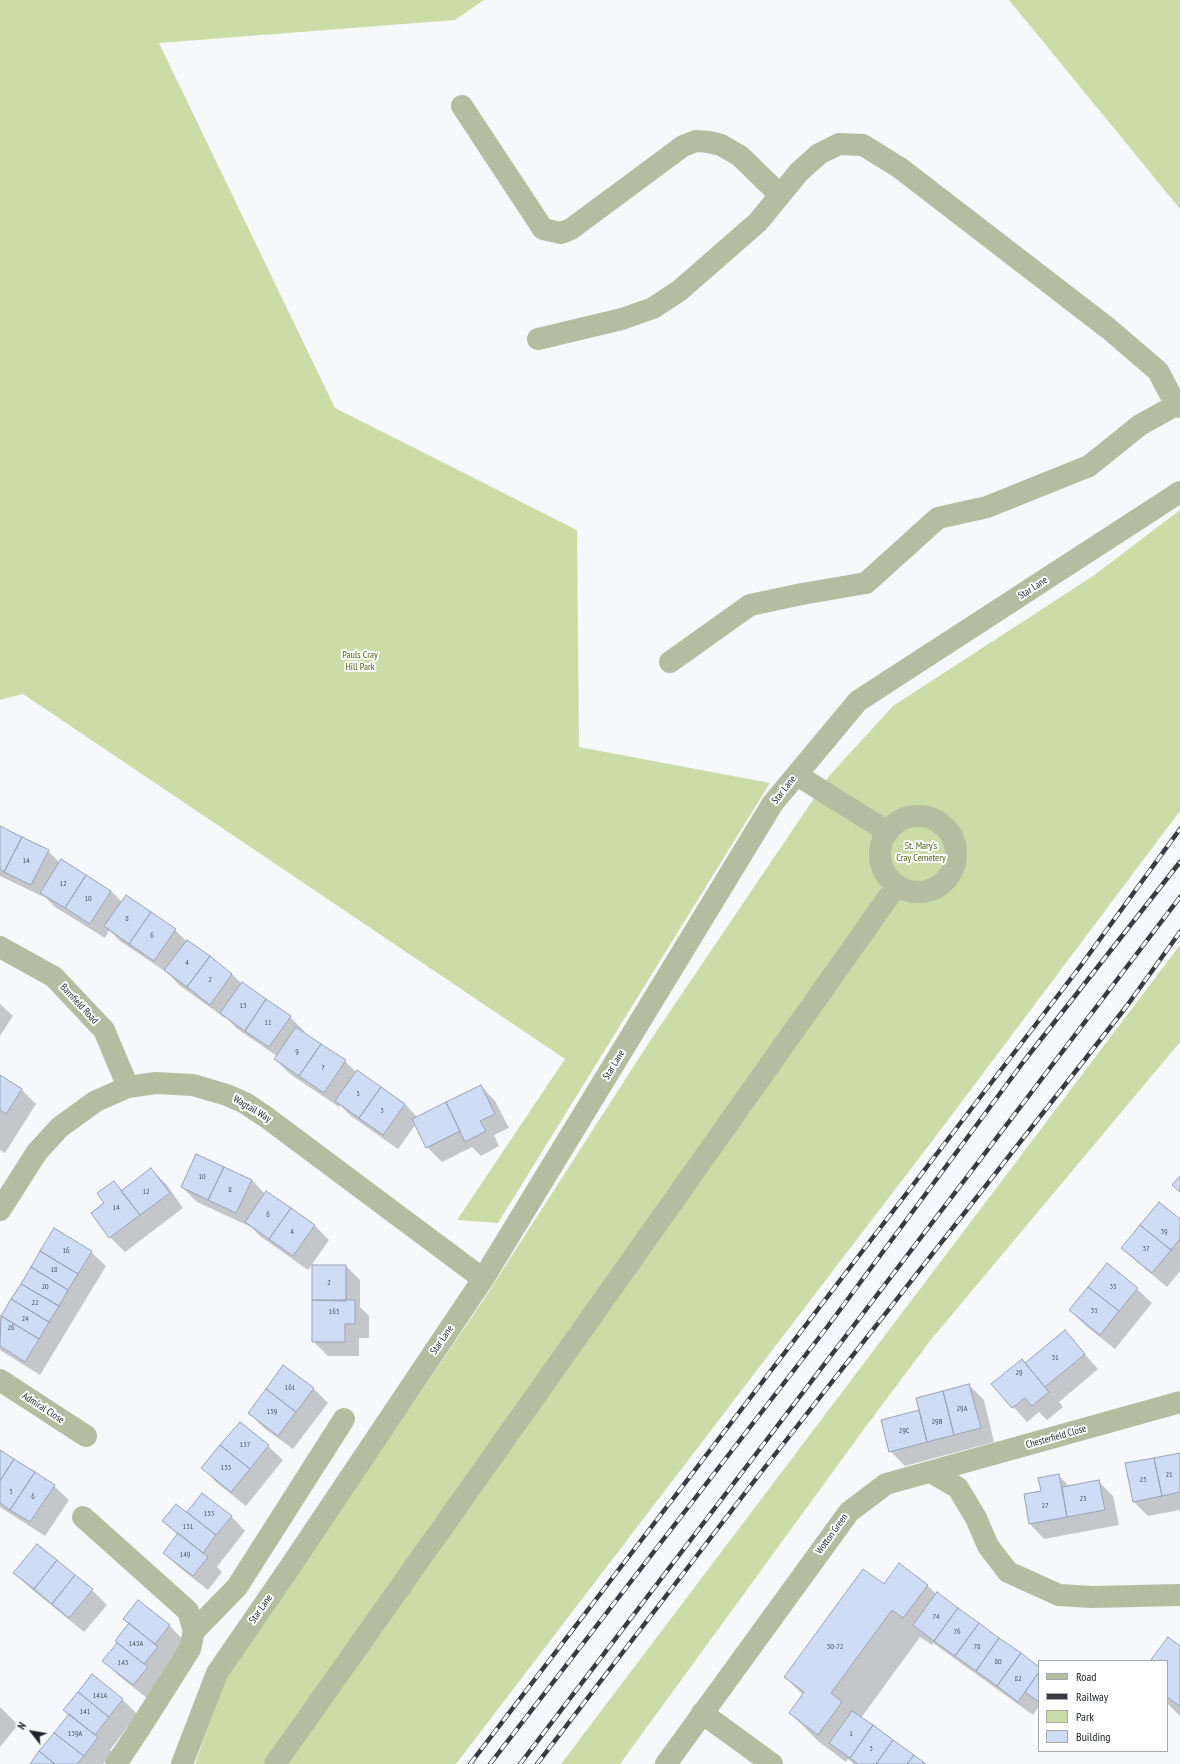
<!DOCTYPE html>
<html>
<head>
<meta charset="utf-8">
<style>
  body { margin:0 }
  #map { position:relative; width:1180px; height:1764px; overflow:hidden; background:#f6f8fc; font-family:"PT Sans Narrow",sans-serif }
  canvas { display:block }
  .legend { position:absolute; left:1038px; top:1660px; width:130px; height:92px; box-sizing:border-box; background:#fff; border:1px solid #a6a8ab; margin:0; padding:5px 7px; list-style:none; font-size:12px; color:#21252c }
  .legend li { display:flex; align-items:center; gap:8px; height:20px }
  .legend b { width:20px; border:1px solid #a6a8ab }
  .north { position:absolute; left:12px; top:1712px; width:40px; height:40px; -webkit-text-stroke:3px #fff; paint-order:stroke; rotate:301deg; font-size:11px; font-weight:700; line-height:16px; text-align:center; color:#21252c }
  .north::after { content:''; display:block; margin:auto; width:14px; height:18px; background:#21252c; clip-path:polygon(50% 0,100% 100%,50% 72%,0 100%) }
</style>
</head>
<body>
<div id="map">
<canvas width="1180" height="1764"></canvas>
<ul class="legend">
<li><b style="height:5px;background:#b4bda0"></b>Road</li>
<li><b style="height:5px;background:#383b42"></b>Railway</li>
<li><b style="height:11px;background:#ccdca7"></b>Park</li>
<li><b style="height:11px;background:#cfdcf5"></b>Building</li>
</ul>
<div class="north">N</div>
</div>
<script>
const ctx = document.querySelector('canvas').getContext('2d');
ctx.lineJoin = 'round';
function paint(path, color) {
  ctx.fillStyle = color;
  ctx.fill(path, 'evenodd');
}
function shape(rows) {
  const path = new Path2D();
  for (const r of rows) {
    if (r.length === 3) {
      path.moveTo(r[0] + r[2], r[1]);
      path.arc(r[0], r[1], r[2], 0, 2 * Math.PI);
      continue;
    }
    path.moveTo(r[0], r[1]);
    for (let i = 2; i < r.length; i += 2) path.lineTo(r[i], r[i + 1]);
  }
  return path;
}
function stroke(path, color, width, dash) {
  ctx.strokeStyle = color;
  ctx.lineWidth = width;
  ctx.lineCap = dash ? 'butt' : 'round';
  ctx.setLineDash(dash || []);
  ctx.stroke(path);
}
function write(font, color, halo, rows, align = 'center') {
  ctx.font = font + ' "PT Sans Narrow",sans-serif';
  ctx.lineWidth = 4;
  ctx.setLineDash([]);
  ctx.textBaseline = 'middle';
  ctx.strokeStyle = halo;
  ctx.fillStyle = color;
  for (const [text, x, y, turn = 0] of rows) {
    ctx.save();
    ctx.translate(x, y);
    ctx.rotate((+turn || 0) * Math.PI / 180);
    ctx.textAlign = isNaN(turn) ? turn : align;
    if (halo) ctx.strokeText(text, 0, 0);
    ctx.fillText(text, 0, 0);
    ctx.restore();
  }
}
paint(shape([
  [0,0,484,0,455,20,159,43,335,408,577,530,579,747,770,783,498,1223,457,1220,565,1059,23,694,0,700],
  [1009,0,1180,0,1180,209],
  [1180,510,1180,811,939,1132,456,1764,195,1764,225,1679,482,1302,650,1041,829,776,893,706,1093,576],
  [1180,945,1180,1042,930,1341,867,1425,620,1764,561,1764]
]), '#ccdca7');
paint(shape([
  [0,827,48,851,60,863,111,891,122,902,175,930,187,942,232,974,242,984,290,1017,305,1032,304,1033,345,1061,356,1072,405,1104,418,1118,481,1086,495,1101,509,1128,494,1135,499,1146,481,1156,472,1147,442,1162,427,1147,416,1124,398,1149,351,1116,340,1105,339,1107,290,1074,275,1059,277,1056,236,1028,226,1017,225,1018,179,985,169,974,120,941,109,930,105,938,55,907,46,898,0,876],
  [0,1004,13,1016,0,1036],
  [0,1076,22,1090,36,1104,5,1153,0,1150],
  [151,1169,166,1184,183,1208,125,1252,110,1237,92,1213,106,1203,114,1182,123,1191],
  [252,1180,265,1194,266,1192,315,1226,329,1240,308,1270,260,1236,251,1227,197,1202,182,1187],
  [1180,1220,1180,1271,1167,1287,1137,1262,1123,1248],
  [54,1230,91,1252,106,1266,40,1375,0,1350,0,1319],
  [346,1266,360,1280,360,1307,369,1316,369,1338,359,1338,359,1356,328,1356,313,1341],
  [1137,1289,1152,1303,1115,1349,1085,1325,1070,1310],
  [1065,1332,1098,1369,1059,1402,1063,1407,1047,1420,1039,1412,1027,1422,993,1384,1026,1364],
  [969,1385,984,1400,994,1442,905,1466,890,1451,920,1411],
  [313,1388,328,1403,293,1449,264,1428,249,1413],
  [240,1423,268,1446,283,1460,246,1506,217,1483,203,1468],
  [0,1451,54,1486,69,1500,45,1536,0,1507],
  [1180,1454,1180,1510,1148,1516,1134,1502],
  [1058,1475,1070,1487,1098,1481,1113,1496,1119,1525,1044,1539,1030,1524,1025,1495,1042,1492],
  [202,1494,231,1516,245,1531,217,1567,222,1572,208,1590,179,1567,164,1553,178,1535,164,1521,187,1514],
  [37,1545,92,1590,107,1605,84,1632,29,1587,15,1573],
  [927,1585,937,1595,1039,1668,1039,1706,1033,1715,933,1643,932,1645,920,1637,861,1718,924,1764,854,1764,848,1759,846,1762,818,1741,790,1713,803,1695,785,1677,884,1586],
  [139,1602,170,1626,184,1641,170,1659,172,1662,148,1699,118,1675,104,1661,118,1643,130,1624],
  [1180,1648,1180,1716,1167,1703,1167,1661,1152,1661],
  [92,1676,123,1700,137,1714,110,1750,112,1752,103,1764,31,1764,69,1715],
  [0,1707,18,1725,0,1747]
]), '#0003');
const building = shape([
  [0,826,22,837,4,872,0,869,0,826],
  [22,837,49,850,31,885,4,872,22,837],
  [61,859,86,875,65,908,40,893,61,859],
  [86,875,111,891,90,924,65,908,86,875],
  [126,895,151,912,129,944,104,926,126,895],
  [151,912,176,929,154,961,129,944,151,912],
  [187,940,210,956,187,987,164,970,187,940],
  [210,956,232,974,210,1005,187,987,210,956],
  [242,982,266,999,245,1031,220,1013,242,982],
  [266,999,291,1016,269,1047,245,1031,266,999],
  [296,1027,321,1044,299,1076,274,1059,296,1027],
  [321,1044,346,1060,324,1093,299,1076,321,1044],
  [357,1070,381,1087,359,1118,335,1101,357,1070],
  [0,1075,22,1089,6,1114,0,1110,0,1075],
  [481,1085,495,1114,480,1121,486,1131,465,1142,446,1102,481,1085],
  [381,1087,405,1104,383,1135,359,1118,381,1087],
  [446,1102,460,1131,426,1148,412,1119,446,1102],
  [196,1154,224,1167,208,1200,181,1187,196,1154],
  [224,1167,252,1180,236,1213,208,1200,224,1167],
  [151,1168,170,1193,140,1215,121,1191,151,1168],
  [1180,1176,1180,1192,1172,1185,1180,1176],
  [114,1181,140,1215,109,1238,91,1213,104,1203,97,1193,114,1181],
  [266,1191,291,1208,269,1239,245,1222,266,1191],
  [1159,1202,1180,1219,1180,1239,1171,1250,1140,1225,1159,1202],
  [291,1208,315,1225,293,1256,269,1239,291,1208],
  [1140,1225,1171,1250,1152,1273,1121,1248,1140,1225],
  [54,1228,92,1251,78,1274,40,1251,54,1228],
  [40,1251,78,1274,68,1290,31,1267,40,1251],
  [1107,1263,1138,1288,1119,1311,1088,1287,1107,1263],
  [312,1265,346,1265,346,1301,312,1300,312,1265],
  [31,1267,68,1290,59,1306,21,1284,31,1267],
  [21,1284,59,1306,49,1322,11,1299,21,1284],
  [1088,1287,1119,1311,1100,1335,1069,1310,1088,1287],
  [11,1299,49,1322,39,1339,1,1316,11,1299],
  [312,1300,355,1300,355,1324,345,1324,345,1342,312,1342,312,1300],
  [1,1316,39,1339,25,1362,0,1346,1,1316],
  [1065,1330,1085,1354,1045,1387,1025,1363,1065,1330],
  [1022,1359,1049,1392,1032,1406,1025,1398,1012,1408,991,1384,1022,1359],
  [283,1365,314,1388,296,1412,266,1389,283,1365],
  [969,1384,981,1428,954,1435,943,1391,969,1384],
  [266,1389,296,1412,278,1436,248,1413,266,1389],
  [943,1391,954,1435,927,1442,916,1398,943,1391],
  [919,1410,927,1442,889,1452,881,1420,919,1410],
  [240,1422,269,1445,250,1469,220,1445,240,1422],
  [220,1445,250,1469,231,1492,201,1468,220,1445],
  [0,1450,14,1459,0,1481,0,1450],
  [1180,1453,1180,1492,1162,1496,1154,1458,1180,1453],
  [1154,1458,1162,1496,1133,1502,1125,1463,1154,1458],
  [14,1459,35,1472,10,1510,0,1503,0,1481,14,1459],
  [35,1472,55,1485,30,1522,10,1510,35,1472],
  [1059,1474,1067,1517,1029,1524,1024,1494,1041,1491,1038,1478,1059,1474],
  [1099,1480,1105,1510,1067,1517,1062,1487,1099,1480],
  [202,1493,232,1516,216,1535,187,1512,202,1493],
  [176,1504,216,1535,203,1553,162,1521,176,1504],
  [178,1533,208,1557,193,1576,163,1553,178,1533],
  [37,1544,57,1560,34,1589,13,1573,37,1544],
  [57,1560,75,1575,52,1604,34,1589,57,1560],
  [899,1563,928,1585,903,1618,892,1610,831,1693,842,1702,818,1735,789,1713,804,1692,784,1677,863,1569,884,1584,899,1563],
  [75,1575,93,1589,69,1618,52,1604,75,1575],
  [937,1592,958,1608,934,1641,913,1625,937,1592],
  [138,1600,170,1625,155,1644,123,1619,138,1600],
  [958,1608,979,1623,955,1656,934,1641,958,1608],
  [129,1623,158,1647,144,1664,115,1641,129,1623],
  [979,1623,999,1638,976,1671,955,1656,979,1623],
  [1168,1637,1180,1646,1180,1706,1167,1697,1167,1661,1150,1661,1168,1637],
  [999,1638,1021,1653,997,1686,976,1671,999,1638],
  [117,1643,148,1667,133,1685,102,1661,117,1643],
  [1021,1653,1039,1667,1039,1672,1018,1702,997,1686,1021,1653],
  [1039,1672,1039,1702,1025,1692,1039,1672],
  [92,1674,123,1699,109,1717,78,1692,92,1674],
  [78,1692,109,1717,95,1735,63,1710,78,1692],
  [852,1711,873,1725,850,1758,829,1743,852,1711],
  [69,1714,98,1737,84,1756,54,1733,69,1714],
  [873,1725,893,1740,876,1764,858,1764,850,1758,873,1725],
  [54,1733,84,1756,77,1764,55,1764,39,1751,54,1733],
  [893,1740,914,1755,907,1764,876,1764,893,1740],
  [39,1751,55,1764,30,1764,39,1751],
  [914,1755,926,1764,907,1764,914,1755]
]);
paint(building, '#cfdcf5');
stroke(building, '#99a3b5', 1);
stroke(shape([
  [462,106,543,229,561,233,571,229,683,146,696,141,709,142,721,145,740,156,780,195],
  [538,339,622,319,653,308,679,291,758,222,799,172,819,154,839,144,863,145,900,168,1109,329,1158,371,1176,405,1180,407],
  [670,662,750,605,802,594,866,583,938,518,987,507,1089,466,1140,425,1176,405],
  [797,775,888,832],
  [918,854,38],
  [0,947,54,977,104,1030,128,1087],
  [0,1210,37,1152,60,1127,96,1101,128,1087,156,1083,193,1085,227,1095,245,1103,266,1117,483,1279],
  [0,1380,86,1436],
  [931,1472,958,1488,976,1518,988,1546,1008,1572,1059,1595,1092,1597,1180,1595],
  [83,1517,188,1611,194,1631,190,1649,138,1731,116,1764],
  [194,1631,237,1587,344,1419],
  [702,1713,772,1764],
  [182,1764,217,1673,290,1567,483,1279,773,803,858,701,1180,492],
  [275,1764,897,885],
  [666,1764,849,1512,886,1484,1180,1402]
]), '#b4bda0', 22);
const rail = shape([
  [470,1764,1079,968,1180,829],
  [490,1764,828,1326,1024,1061,1180,862],
  [520,1764,1180,897],
  [537,1764,755,1480,1126,1007,1180,932]
]);
stroke(rail, '#383b42', 4.5);
stroke(rail, '#fff', 3, [9]);
write('8px', '#4c535e', null, [
  ["14",26,861],
  ["12",63,884],
  ["10",88,899],
  ["8",127,919],
  ["6",152,936],
  ["4",187,963],
  ["2",210,980],
  ["13",243,1006],
  ["11",268,1023],
  ["9",297,1052],
  ["7",323,1068],
  ["5",358,1094],
  ["3",382,1111],
  ["10",202,1177],
  ["8",230,1190],
  ["12",146,1192],
  ["14",116,1208],
  ["6",268,1215],
  ["4",292,1232],
  ["39",1164,1232],
  ["37",1146,1249],
  ["16",66,1251],
  ["18",54,1270],
  ["2",329,1283],
  ["20",45,1287],
  ["35",1113,1287],
  ["22",35,1303],
  ["33",1094,1311],
  ["163",334,1312],
  ["24",25,1319],
  ["26",11,1328],
  ["31",1055,1358],
  ["29",1019,1373],
  ["161",290,1388],
  ["29A",962,1409],
  ["159",272,1412],
  ["29B",937,1422],
  ["29C",904,1431],
  ["157",245,1445],
  ["155",226,1468],
  ["21",1169,1475],
  ["23",1143,1480],
  ["5",11,1492],
  ["6",33,1497],
  ["25",1083,1499],
  ["27",1045,1506],
  ["153",209,1514],
  ["151",188,1527],
  ["149",185,1555],
  ["74",936,1617],
  ["76",957,1632],
  ["143A",136,1644],
  ["50-72",835,1647],
  ["78",977,1647],
  ["80",998,1662],
  ["143",123,1663],
  ["82",1018,1679],
  ["141A",100,1696],
  ["141",85,1712],
  ["139A",75,1734],
  ["1",851,1734],
  ["3",871,1749]
]);
write('10px', '#21252c', '#fff', [
  ["Star Lane",1033,588,-33],
  ["Star Lane",784,790,-52],
  ["Barnfield Road",79,1004,47],
  ["Star Lane",614,1065,-59],
  ["Wagtail Way",252,1109,31],
  ["Star Lane",442,1340,-56],
  ["Admiral Close",43,1408,33],
  ["Chesterfield Close",1056,1437,-16],
  ["Wotton Green",832,1534,-54],
  ["Star Lane",261,1609,-55]
]);
write('10px', '#4b5c12', '#fff', [
  ["Pauls Cray",360,655],
  ["Hill Park",360,667],
  ["St. Mary's",921,846],
  ["Cray Cemetery",921,858]
]);
</script>
</body>
</html>
